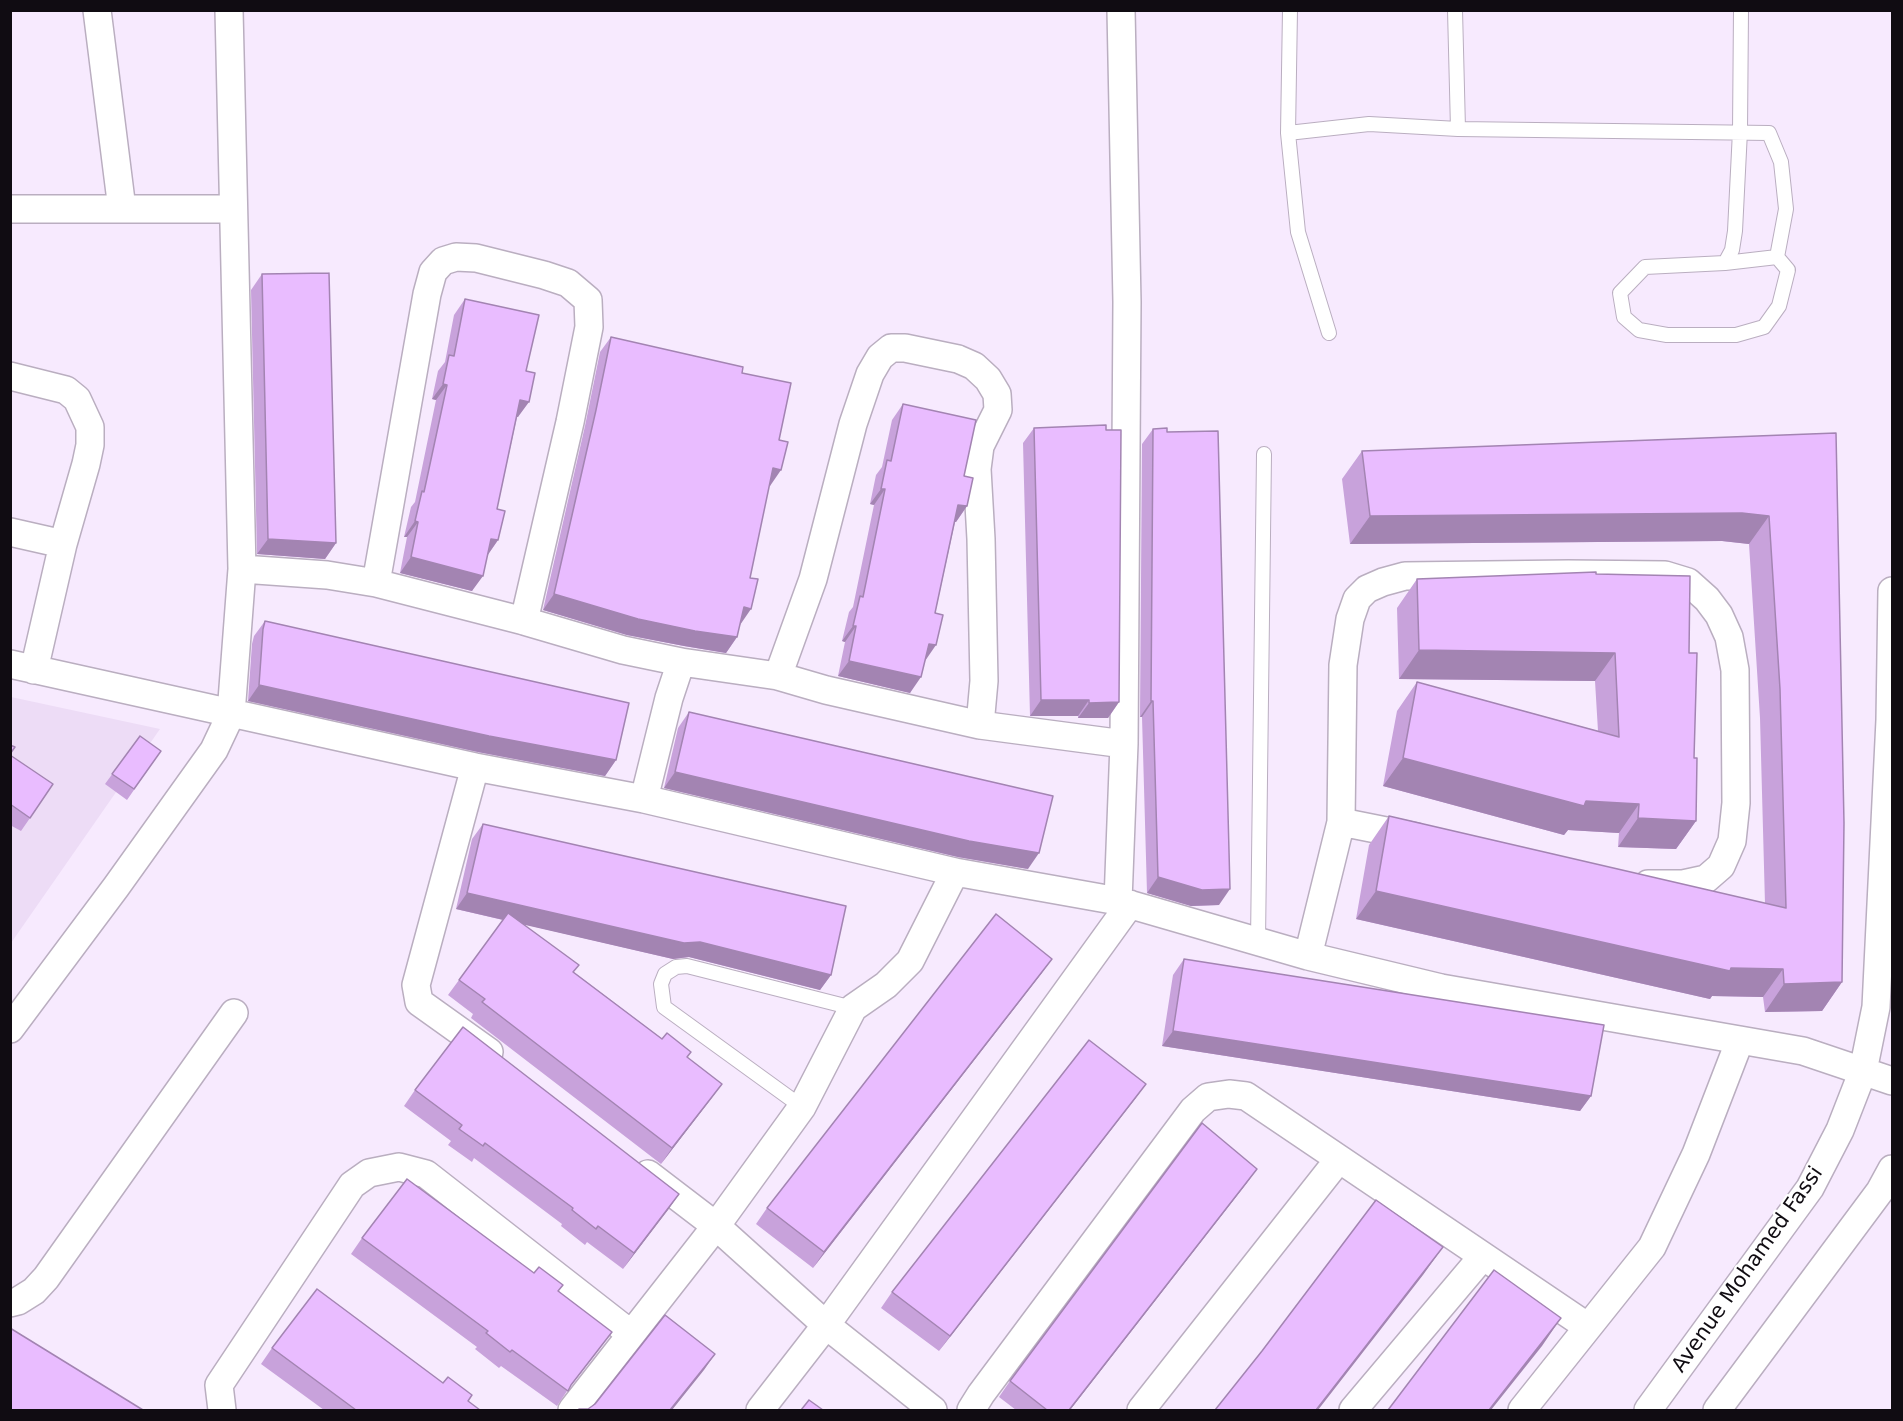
<!DOCTYPE html>
<html>
<head>
<meta charset="utf-8">
<style>
  body { margin:0 }
  #map { position:relative; width:1903px; height:1421px; overflow:hidden; background:#f7eafe; font-family:"DejaVu Sans",sans-serif }
  canvas { display:block }
  .frame { position:absolute; inset:0; border:12px solid #100c12; pointer-events:none }
</style>
</head>
<body>
<div id="map">
<canvas width="1903" height="1421"></canvas>
<div class="frame"></div>
</div>
<script>
const ctx = document.querySelector('canvas').getContext('2d');
ctx.lineJoin = 'round';
function paint(path, color) {
  ctx.fillStyle = color;
  ctx.fill(path, 'evenodd');
}
function shape(rows) {
  const path = new Path2D();
  for (const r of rows) {
    path.moveTo(r[0], r[1]);
    for (let i = 2; i < r.length; i += 2) path.lineTo(r[i], r[i + 1]);
  }
  return path;
}
function stroke(path, color, width, dash) {
  ctx.strokeStyle = color;
  ctx.lineWidth = width;
  ctx.lineCap = dash ? 'butt' : 'round';
  ctx.setLineDash(dash || []);
  ctx.stroke(path);
}
function write(font, color, halo, rows, align = 'center') {
  ctx.font = font + ' "DejaVu Sans",sans-serif';
  ctx.lineWidth = 4.5;
  ctx.setLineDash([]);
  ctx.textBaseline = 'middle';
  ctx.strokeStyle = halo;
  ctx.fillStyle = color;
  for (const [text, x, y, turn = 0] of rows) {
    ctx.save();
    ctx.translate(x, y);
    ctx.rotate((+turn || 0) * Math.PI / 180);
    ctx.textAlign = isNaN(turn) ? turn : align;
    if (halo) ctx.strokeText(text, 0, 0);
    ctx.fillText(text, 0, 0);
    ctx.restore();
  }
}
paint(shape([
  [11,697,160,729,11,943]
]), '#eddcf6');
const lane = shape([
  [1290,10,1288,133,1298,232,1329,333],
  [1455,10,1458,129],
  [1288,133,1369,124,1458,129,1769,133,1781,162,1786,209,1777,257],
  [1777,257,1788,270,1779,306,1764,327,1736,335,1667,335,1639,330,1624,317,1620,293,1645,267,1725,263,1777,257],
  [1725,263,1732,250,1735,231,1740,131,1741,10],
  [1258,941,1264,454],
  [802,1107,664,1007,661,984,665,974,676,967,687,966,853,1008]
]);
const street = shape([
  [97,10,122,209],
  [10,209,232,209],
  [10,376,66,390,77,399,90,427,90,445,86,464,63,544,34,670],
  [10,532,63,544],
  [242,569,327,575,376,583,524,621,623,650,681,662],
  [376,583,427,294,433,272,443,261,456,257,476,258,544,275,568,283,588,300,589,327,570,422,524,621],
  [10,664,475,767,644,799,955,872,1118,901,1308,956,1441,988,1803,1051,1892,1081],
  [778,676,813,579,853,424,870,374,880,357,891,348,905,348,958,359,974,366,988,379,997,394,998,410,980,446,977,469,981,539,984,681,980,725],
  [475,767,416,985,419,1002,489,1052],
  [644,799,669,698,681,662,778,676,826,690,980,725,1124,744],
  [1341,822,1416,837],
  [1118,901,1124,744,1127,302,1121,10],
  [1308,956,1341,822,1343,665,1350,619,1357,599,1367,589,1383,582,1405,576,1568,574,1665,575,1688,582,1707,599,1719,615,1729,637,1735,670,1736,803,1732,841,1721,866,1706,879,1683,884,1648,884],
  [10,1029,116,887,214,750,231,714,242,569,229,10],
  [648,1174,716,1226,826,1325,933,1410],
  [10,1303,18,1301,34,1291,46,1278,234,1013],
  [222,1410,219,1385,352,1185,369,1173,399,1167,426,1174,631,1334],
  [572,1410,716,1226,802,1107,853,1008,886,985,910,961,955,872],
  [760,1410,826,1325,1130,904],
  [971,1410,981,1394,1193,1110,1208,1097,1229,1094,1246,1096,1588,1327],
  [1141,1410,1339,1159],
  [1353,1410,1483,1256],
  [1522,1410,1652,1247,1696,1154,1740,1040],
  [1648,1410,1810,1188,1840,1130,1863,1071,1876,1007,1890,720,1892,591],
  [1717,1410,1880,1191,1892,1169]
]);
stroke(lane, '#baaec0', 16);
stroke(street, '#baaec0', 30);
stroke(lane, '#fff', 14);
stroke(street, '#fff', 27);
paint(shape([
  [262,274,336,543,325,559,257,554,251,290],
  [465,299,526,371,518,417,517,417,497,509,498,540,487,556,472,591,400,573,407,537,404,537,411,507,415,502,436,400,432,399,438,371,445,362,454,315],
  [611,337,742,373,779,440,770,486,769,486,737,637,726,653,684,646,627,635,543,610,585,426,600,352],
  [903,404,964,476,967,506,956,522,955,522,925,660,910,693,838,676,845,642,842,641,849,612,853,607,874,505,870,504,876,475,882,467,892,420],
  [1034,428,1119,702,1108,718,1078,718,1078,716,1030,716,1023,443],
  [1153,429,1219,905,1191,906,1147,893,1142,717,1140,717,1142,444],
  [1836,433,1842,982,1822,1011,1765,1012,1763,997,1712,996,1710,999,1356,919,1369,845,1389,816,1765,904,1760,718,1749,544,1722,541,1350,544,1342,479,1362,451],
  [1596,574,1689,653,1694,758,1696,821,1676,849,1618,847,1619,833,1568,830,1564,835,1383,786,1397,711,1417,682,1598,731,1595,681,1399,679,1397,608,1417,579],
  [265,621,616,760,605,776,478,752,248,701,252,644,254,636],
  [689,712,1028,869,958,857,664,788,678,728],
  [140,736,161,751,127,800,105,784],
  [10,755,30,818,21,831,10,825],
  [483,824,831,975,820,990,689,957,673,959,523,924,574,972,722,1084,661,1164,471,1018,473,1014,448,995,503,920,456,909,472,839],
  [1052,959,1041,974,813,1268,756,1224,767,1208],
  [1184,959,1591,1096,1580,1111,1162,1046,1173,975],
  [1146,1084,1135,1099,939,1351,881,1308,892,1292],
  [415,1090,679,1194,623,1269,587,1242,585,1245,561,1226,562,1224,474,1158,472,1162,448,1145,451,1141,404,1106],
  [1257,1169,1246,1184,1070,1410,1016,1410,999,1397,1010,1381],
  [362,1238,559,1291,601,1347,569,1388,557,1406,501,1366,499,1368,475,1349,477,1347,351,1254],
  [272,1348,468,1401,480,1410,324,1410,261,1364]
]), '#c8a2db');
paint(shape([
  [443,384,447,385,436,400,432,399],
  [520,400,529,402,518,417,509,416],
  [773,468,781,470,770,486,762,484],
  [881,489,885,489,874,505,870,504],
  [958,505,967,506,956,522,947,521],
  [1742,513,1769,516,1749,544,1722,541,1350,544,1370,516],
  [415,521,418,522,407,537,404,537],
  [268,539,336,543,325,559,257,554],
  [491,539,498,540,487,556],
  [411,557,483,576,472,591,400,573],
  [554,594,737,637,726,653,684,646,627,635,543,610],
  [744,607,751,609,740,625],
  [853,626,856,626,845,642,842,641],
  [929,644,936,645,925,661],
  [1419,650,1615,653,1595,681,1399,679],
  [849,661,921,677,910,693,838,676],
  [259,685,616,760,605,776,478,752,248,701],
  [1041,700,1089,700,1078,716,1030,716],
  [1151,701,1153,701,1142,717,1140,717],
  [1119,702,1108,718,1078,718,1089,703],
  [1403,758,1586,801,1639,804,1619,833,1568,830,1564,835,1383,786],
  [675,772,1039,853,1028,869,958,857,664,788],
  [1638,818,1696,821,1676,849,1618,847],
  [1158,877,1230,889,1219,905,1191,906,1147,893],
  [1376,891,1731,968,1783,969,1763,997,1712,996,1710,999,1356,919],
  [467,893,700,942,831,975,820,990,689,957,673,959,456,909],
  [1052,959,1041,974,813,1268,824,1252],
  [1842,982,1822,1011,1765,1012,1784,984],
  [1173,1031,1591,1096,1580,1111,1162,1046],
  [722,1084,711,1099,661,1164,672,1148],
  [1146,1084,1135,1099,939,1351,950,1336],
  [1257,1169,1246,1184,1070,1410,1069,1410],
  [679,1194,668,1210,623,1269,634,1253],
  [1443,1247,1423,1275,1318,1410,1316,1410],
  [1561,1318,1542,1346,1491,1410,1489,1410],
  [715,1354,704,1370,672,1410,670,1410]
]), '#a384b2');
const building = shape([
  [329,273,336,543,268,539,262,274,329,273],
  [465,299,539,315,526,371,535,373,529,402,520,400,497,509,505,511,498,540,491,539,483,576,411,557,418,522,415,521,422,491,424,492,447,385,443,384,449,355,454,356,465,299],
  [611,337,743,367,742,373,791,383,779,440,788,442,781,470,773,468,750,578,758,579,751,609,744,607,737,637,695,631,638,619,554,594,596,410,611,337],
  [903,404,976,420,964,476,973,478,967,506,958,505,935,613,943,615,936,645,929,644,921,677,849,661,856,626,853,626,860,596,863,597,885,489,881,489,887,460,891,461,903,404],
  [1106,425,1106,430,1121,430,1119,702,1089,703,1089,700,1041,700,1034,428,1106,425],
  [1167,428,1167,432,1218,431,1230,889,1202,890,1158,877,1153,701,1151,701,1153,429,1167,428],
  [1836,433,1844,823,1842,982,1784,984,1783,969,1731,968,1730,971,1376,891,1389,816,1786,908,1780,689,1769,516,1742,513,1370,516,1362,451,1836,433],
  [1596,572,1596,574,1690,576,1689,653,1697,653,1694,758,1697,758,1696,821,1638,818,1639,804,1586,801,1584,806,1403,758,1417,682,1619,737,1615,653,1419,650,1417,579,1596,572],
  [265,621,629,703,616,760,489,736,259,685,263,629,265,621],
  [689,712,1053,796,1039,853,969,841,675,772,689,712],
  [140,736,161,751,134,789,112,774,140,736],
  [10,745,15,747,10,754,10,745],
  [10,755,53,784,30,818,10,804,10,755],
  [483,824,846,906,831,975,700,942,684,943,467,893,483,824],
  [508,913,579,965,573,972,662,1039,667,1033,691,1052,687,1057,722,1084,672,1148,482,1002,485,999,459,980,508,913],
  [996,914,1052,959,824,1252,767,1208,996,914],
  [1184,959,1604,1025,1591,1096,1173,1031,1184,959],
  [463,1027,679,1194,634,1253,598,1226,596,1229,572,1210,573,1208,485,1143,483,1146,459,1129,462,1125,415,1090,463,1027],
  [1089,1040,1146,1084,950,1336,892,1292,1089,1040],
  [1202,1123,1257,1169,1069,1410,1047,1410,1010,1381,1202,1123],
  [407,1179,534,1273,539,1267,563,1285,558,1291,612,1332,571,1385,568,1391,512,1350,510,1352,486,1333,488,1331,362,1238,407,1179],
  [1376,1200,1443,1247,1316,1410,1215,1410,1262,1351,1376,1200],
  [1494,1270,1561,1318,1489,1410,1388,1410,1494,1270],
  [317,1289,443,1383,448,1377,472,1395,468,1401,480,1410,356,1410,272,1348,317,1289],
  [665,1315,715,1354,670,1410,578,1410,579,1409,588,1409,595,1404,665,1315],
  [10,1328,143,1410,10,1410,10,1328],
  [809,1400,823,1410,801,1410,809,1400]
]);
paint(building, '#e9bcff');
stroke(building, '#a384b2', 1.5);
write('21px', '#100c12', '#fff', [
  ["Avenue Mohamed Fassi",1748,1270,-55]
]);
</script>
</body>
</html>
